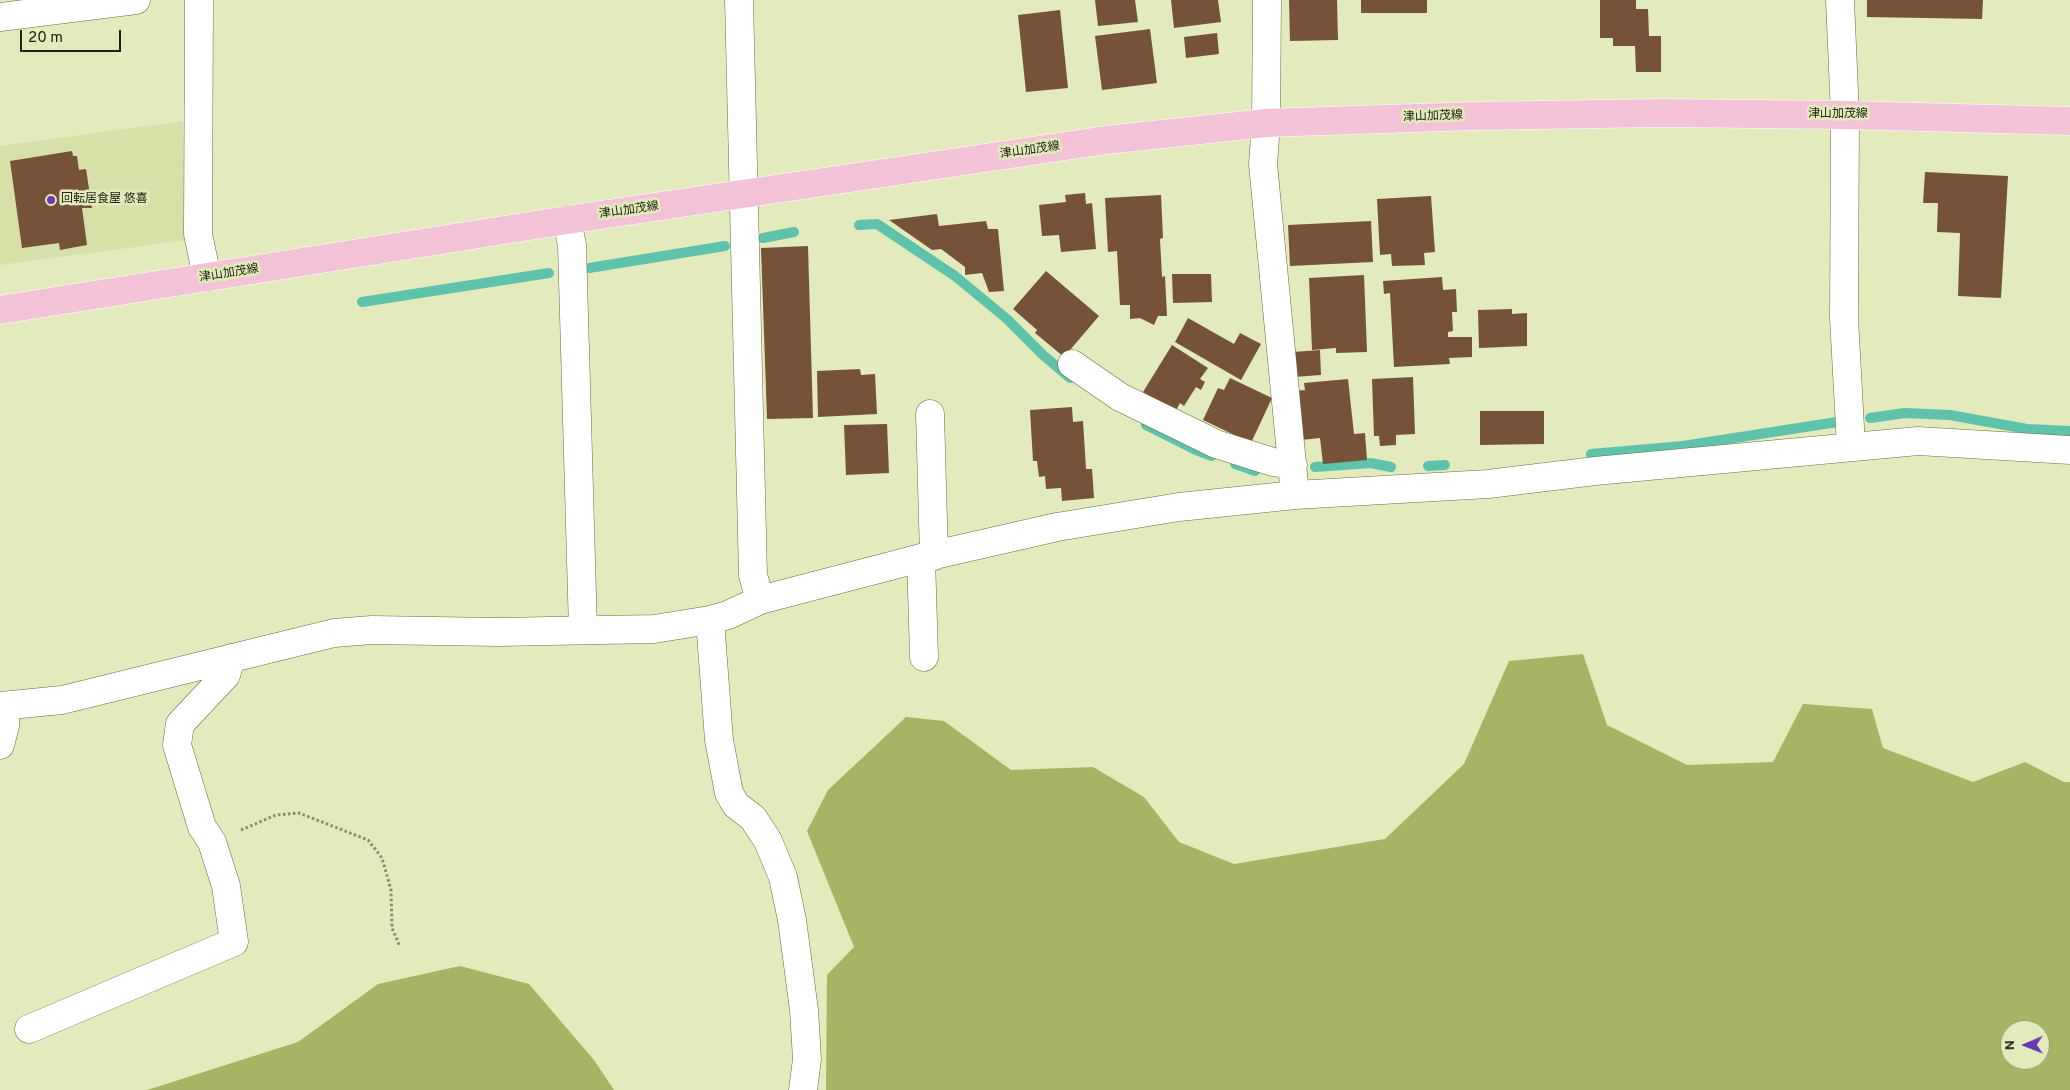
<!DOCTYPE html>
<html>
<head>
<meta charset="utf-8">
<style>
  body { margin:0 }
  #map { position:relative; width:2070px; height:1090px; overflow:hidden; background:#e3eabb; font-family:Overpass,sans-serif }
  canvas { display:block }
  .north { position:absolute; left:2000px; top:1020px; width:50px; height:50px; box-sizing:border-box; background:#e3eabb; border:1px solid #959a77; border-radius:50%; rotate:269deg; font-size:14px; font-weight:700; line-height:20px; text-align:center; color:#212311 }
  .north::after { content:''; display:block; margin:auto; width:18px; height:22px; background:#653ab2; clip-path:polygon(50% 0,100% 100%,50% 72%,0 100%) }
  .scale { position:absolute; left:20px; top:30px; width:101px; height:22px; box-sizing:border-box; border:2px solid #212311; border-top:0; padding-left:6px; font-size:15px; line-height:18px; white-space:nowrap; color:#212311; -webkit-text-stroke:4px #e3eabb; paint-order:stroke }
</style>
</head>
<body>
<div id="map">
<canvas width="2070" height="1090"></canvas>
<div class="north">N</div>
<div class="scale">20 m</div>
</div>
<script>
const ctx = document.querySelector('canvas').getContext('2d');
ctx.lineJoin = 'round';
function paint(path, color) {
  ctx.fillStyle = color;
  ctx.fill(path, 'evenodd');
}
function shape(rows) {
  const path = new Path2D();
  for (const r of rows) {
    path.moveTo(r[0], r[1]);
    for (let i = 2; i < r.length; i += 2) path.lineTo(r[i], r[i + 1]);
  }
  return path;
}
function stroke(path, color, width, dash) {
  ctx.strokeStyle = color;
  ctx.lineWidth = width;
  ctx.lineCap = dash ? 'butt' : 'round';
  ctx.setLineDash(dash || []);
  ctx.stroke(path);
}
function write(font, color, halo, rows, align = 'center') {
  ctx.font = font + ' Overpass,"Noto Sans JP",sans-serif';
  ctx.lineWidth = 5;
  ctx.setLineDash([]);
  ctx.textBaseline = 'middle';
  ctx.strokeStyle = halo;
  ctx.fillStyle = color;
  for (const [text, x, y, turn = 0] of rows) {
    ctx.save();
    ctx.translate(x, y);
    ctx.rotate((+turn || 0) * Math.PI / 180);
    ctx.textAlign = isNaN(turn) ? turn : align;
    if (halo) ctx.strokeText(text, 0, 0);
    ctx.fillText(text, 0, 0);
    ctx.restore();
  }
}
paint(shape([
  [183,121,188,240,0,265,0,146]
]), '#d8e0aa');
paint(shape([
  [1583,654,1607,725,1687,765,1773,762,1803,704,1872,709,1883,748,1973,782,2025,762,2064,782,2070,782,2070,1090,826,1090,827,975,854,947,807,831,828,790,906,717,944,721,1011,770,1093,767,1144,797,1179,842,1234,864,1385,839,1464,764,1509,661],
  [2010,1030,2040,1030,2040,1060,2010,1060],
  [460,966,529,984,594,1060,614,1090,147,1090,298,1042,378,984]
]), '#a9b366');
stroke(shape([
  [859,225,877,224,955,276,1007,319,1042,354,1070,378],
  [763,238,794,232],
  [589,268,725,246],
  [362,302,549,273],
  [1870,418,1905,413,1950,415,2027,429,2070,431],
  [1146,425,1196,450,1212,456],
  [1591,454,1683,446,1837,422],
  [1235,464,1255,471],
  [1428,466,1445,465],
  [1315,467,1371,463,1391,467]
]), '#5ec3aa', 10);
paint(shape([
  [1095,0,1135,0,1138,22,1098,26],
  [1171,0,1218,0,1221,22,1174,28],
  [1289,0,1337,0,1338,40,1290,41],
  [1361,0,1427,0,1427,13,1361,13],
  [1600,0,1636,0,1636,9,1648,9,1649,36,1661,36,1661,72,1636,72,1635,46,1613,46,1613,38,1600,38],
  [1867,0,1983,0,1982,19,1867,17],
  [1060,10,1068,88,1026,92,1018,15],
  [1150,29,1157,83,1102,90,1095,36],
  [1217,33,1219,54,1186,58,1184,37],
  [72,151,73,156,77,156,79,170,86,169,92,208,82,208,87,245,60,250,59,243,22,248,10,161],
  [1925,172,2008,176,2001,298,1958,296,1960,233,1937,232,1938,203,1923,203],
  [1085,193,1086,204,1092,203,1096,249,1061,252,1059,235,1042,236,1039,205,1066,202,1065,195],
  [1161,195,1163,238,1160,239,1162,277,1165,276,1167,316,1158,316,1154,325,1140,318,1130,319,1130,305,1120,305,1117,251,1108,252,1105,198],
  [1431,196,1435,252,1424,253,1425,265,1392,266,1391,254,1380,255,1377,199],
  [937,214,939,226,986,221,988,229,998,229,1004,291,989,292,982,273,965,275,965,267,941,249,932,250,889,220],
  [1371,221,1373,262,1290,266,1288,225],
  [808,246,813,418,767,419,761,248],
  [1046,271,1099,316,1064,357,1035,333,1037,330,1013,309],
  [1172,274,1211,274,1212,302,1173,303],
  [1364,275,1367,352,1336,353,1336,348,1312,350,1309,278],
  [1442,277,1443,290,1456,289,1457,312,1452,312,1453,331,1448,332,1448,337,1472,337,1472,357,1449,358,1450,364,1394,367,1390,293,1384,294,1383,281],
  [1512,309,1512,314,1527,313,1527,346,1479,348,1478,310],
  [1188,318,1234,344,1240,333,1261,344,1241,380,1175,342],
  [1172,345,1208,368,1200,379,1205,382,1201,390,1196,387,1184,406,1180,403,1175,412,1143,392],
  [1320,350,1321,375,1294,377,1293,352],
  [860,369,861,375,875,374,877,414,818,417,817,371],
  [1413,377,1415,434,1396,435,1396,445,1380,446,1379,436,1374,436,1372,379],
  [1230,378,1272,398,1251,443,1203,420,1218,388,1224,390],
  [1348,379,1354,434,1365,433,1367,460,1323,464,1320,438,1301,440,1296,391,1305,390,1304,383],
  [1072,407,1073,422,1083,421,1086,469,1092,469,1094,498,1062,501,1061,488,1046,489,1045,476,1039,477,1037,461,1033,461,1030,410],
  [1480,411,1544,411,1544,444,1480,445],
  [887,424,889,473,846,475,844,425]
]), '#765239');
const minor = shape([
  [199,0,198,234,207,277],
  [739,0,753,575,760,600],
  [1267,0,1266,123,1263,164,1295,495],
  [1840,0,1845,115,1844,318,1851,446],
  [0,17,136,0],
  [567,220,572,245,583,630],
  [1072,364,1120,397,1216,444,1273,462,1293,465],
  [930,414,934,556],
  [921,558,924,657],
  [710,620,719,740,729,793,736,805,753,818,768,841,783,877,792,920,804,1010,807,1059,803,1090],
  [0,706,62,700,334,633,372,630,498,632,654,629,710,620,728,615,760,600,921,558,1057,527,1179,507,1295,495,1488,484,1595,471,1918,441,2070,450],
  [0,745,5,726,6,706],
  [29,1029,234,942,226,886,212,842,202,827,177,745,180,724,226,675,231,658]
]);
const major = shape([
  [0,310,567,220,1106,140,1266,123,1474,116,1662,113,1845,115,2070,121]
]);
stroke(minor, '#676c42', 29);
stroke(major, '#fff', 29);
stroke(shape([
  [241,830,276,815,299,813,368,840,382,858,391,890,392,928,400,947]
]), '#888d6b', 3, [2.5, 2.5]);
stroke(minor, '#fff', 28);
stroke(major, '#f4c2d6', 28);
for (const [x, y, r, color] of [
  [51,200,5,"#653ab2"]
]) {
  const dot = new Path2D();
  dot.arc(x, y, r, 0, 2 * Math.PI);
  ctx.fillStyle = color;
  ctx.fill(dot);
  stroke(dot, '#e3eabb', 2);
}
write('12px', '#212311', '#e3eabb', [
  ["津山加茂線",1838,115],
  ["津山加茂線",1433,117,-2],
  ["津山加茂線",1030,151,-8],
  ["津山加茂線",629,211,-8],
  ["津山加茂線",229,274,-9]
]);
write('12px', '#212311', '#e3eabb', [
  ["回転居食屋 悠喜",61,200]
], 'left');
</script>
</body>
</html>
